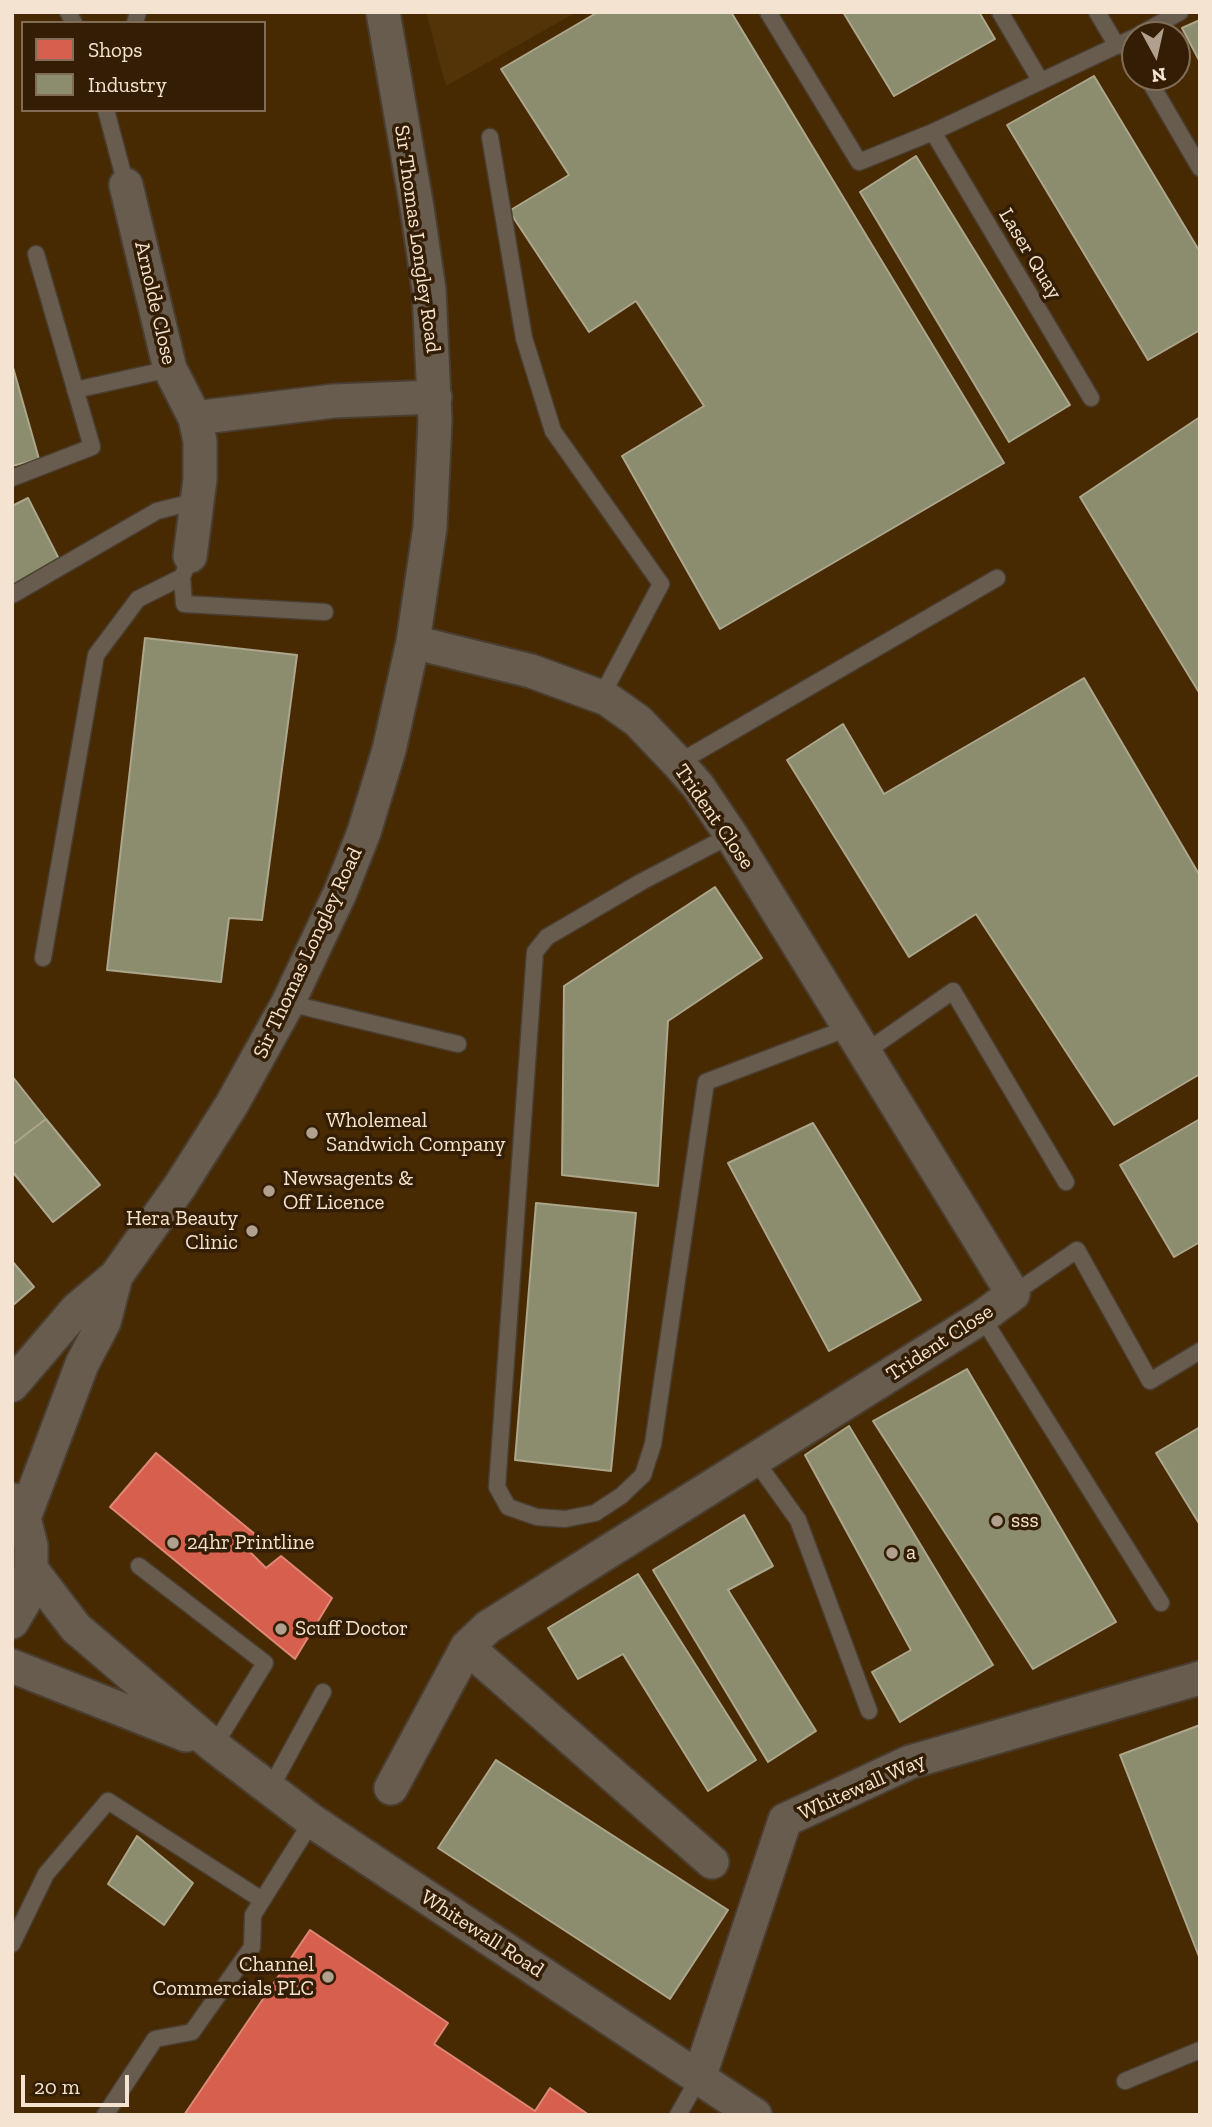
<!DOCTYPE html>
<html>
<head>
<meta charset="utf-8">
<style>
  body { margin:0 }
  #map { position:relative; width:1212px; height:2127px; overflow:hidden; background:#332411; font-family:"Zilla Slab",serif }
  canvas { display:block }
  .frame { position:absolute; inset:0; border:14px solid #f5e3d1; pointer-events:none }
  .legend { position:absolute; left:21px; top:21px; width:245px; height:91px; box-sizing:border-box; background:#331e05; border:2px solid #816d57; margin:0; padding:9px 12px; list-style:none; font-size:21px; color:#f5e3d1 }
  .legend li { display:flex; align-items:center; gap:14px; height:35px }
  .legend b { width:35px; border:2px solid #816d57 }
  .north { position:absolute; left:1121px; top:21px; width:70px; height:70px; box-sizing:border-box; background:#331e05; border:2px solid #816d57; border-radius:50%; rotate:172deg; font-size:19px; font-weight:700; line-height:28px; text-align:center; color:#f5e3d1 }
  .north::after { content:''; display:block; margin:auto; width:24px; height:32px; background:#b1a08e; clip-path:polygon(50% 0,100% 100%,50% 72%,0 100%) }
  .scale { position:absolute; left:21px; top:2075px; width:108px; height:32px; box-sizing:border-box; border:4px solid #f5e3d1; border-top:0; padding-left:9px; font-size:21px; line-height:24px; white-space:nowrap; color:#f5e3d1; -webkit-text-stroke:5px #331e05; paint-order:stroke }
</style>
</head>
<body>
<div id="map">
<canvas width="1212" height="2127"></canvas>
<div class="frame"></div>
<ul class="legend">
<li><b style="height:19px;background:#d6604d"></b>Shops</li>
<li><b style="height:19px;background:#8c8c6e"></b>Industry</li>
</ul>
<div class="north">N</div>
<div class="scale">20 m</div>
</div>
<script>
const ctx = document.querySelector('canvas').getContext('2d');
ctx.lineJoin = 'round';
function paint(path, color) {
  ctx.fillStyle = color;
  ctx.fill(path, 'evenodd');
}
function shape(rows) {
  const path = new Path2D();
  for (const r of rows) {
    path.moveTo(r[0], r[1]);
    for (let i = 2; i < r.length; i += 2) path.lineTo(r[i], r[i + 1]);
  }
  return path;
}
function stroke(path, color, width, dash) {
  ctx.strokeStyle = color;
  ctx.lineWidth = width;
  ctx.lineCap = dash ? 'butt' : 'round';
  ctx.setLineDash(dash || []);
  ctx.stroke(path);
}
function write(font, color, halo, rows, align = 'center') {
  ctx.font = font + ' "Zilla Slab",serif';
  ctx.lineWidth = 7;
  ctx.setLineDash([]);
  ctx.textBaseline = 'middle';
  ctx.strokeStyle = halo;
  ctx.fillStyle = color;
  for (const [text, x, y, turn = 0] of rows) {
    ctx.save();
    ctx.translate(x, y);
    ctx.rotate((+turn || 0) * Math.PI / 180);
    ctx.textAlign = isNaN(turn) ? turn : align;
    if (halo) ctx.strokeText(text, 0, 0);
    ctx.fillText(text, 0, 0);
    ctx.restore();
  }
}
paint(shape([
  [12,12,1200,12,1200,2115,12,2115],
  [23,23,264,23,264,110,23,110],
  [1135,35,1177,35,1177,77,1135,77]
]), '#482a02');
paint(shape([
  [426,12,577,12,446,86]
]), '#533308');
const shops = shape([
  [156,1453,256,1535,244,1546,266,1568,281,1556,332,1598,295,1659,110,1507,156,1453],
  [310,1930,448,2023,434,2044,535,2111,550,2088,589,2115,184,2115,310,1930]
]);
paint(shops, '#d6604d');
stroke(shops, '#df8775', 2);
const industry = shape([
  [598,12,731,12,1004,463,720,629,622,456,704,406,636,301,589,332,509,211,569,175,501,69,598,12],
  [843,12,979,12,995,39,894,96,843,12],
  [1200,20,1200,62,1182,28,1200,20],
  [1094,76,1200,252,1200,330,1148,360,1007,125,1094,76],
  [916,156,1070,405,1009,442,860,192,916,156],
  [12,364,39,459,12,466,12,364],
  [1200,417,1200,694,1080,497,1200,417],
  [28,498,60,561,12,585,12,506,28,498],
  [145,638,297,655,262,920,229,918,221,982,107,970,145,638],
  [1084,678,1200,876,1200,1074,1114,1125,976,914,909,957,787,760,843,724,884,794,1084,678],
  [715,887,762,958,668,1021,658,1186,562,1175,564,986,715,887],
  [12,1076,46,1119,12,1145,12,1076],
  [46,1119,100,1185,53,1222,12,1171,12,1145,46,1119],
  [1200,1119,1200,1242,1174,1257,1120,1165,1200,1119],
  [813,1123,921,1300,829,1351,728,1163,813,1123],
  [536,1203,636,1213,611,1471,515,1460,536,1203],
  [12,1261,34,1287,12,1306,12,1261],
  [967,1369,1116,1622,1033,1669,873,1421,967,1369],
  [849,1426,993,1665,900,1722,872,1672,911,1650,805,1455,849,1426],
  [1200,1427,1200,1525,1156,1453,1200,1427],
  [744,1515,773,1566,728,1590,816,1731,768,1762,653,1570,744,1515],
  [638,1574,756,1760,708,1791,623,1654,578,1679,548,1628,638,1574],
  [1200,1725,1200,1959,1120,1755,1200,1725],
  [496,1760,728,1910,670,1999,438,1848,496,1760],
  [137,1836,193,1883,164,1925,108,1884,137,1836]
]);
paint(industry, '#8c8c6e');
stroke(industry, '#aca68c', 2);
const lane = shape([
  [68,12,74,23],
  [768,12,859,162,933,132,1135,37],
  [1000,12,1040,80],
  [1097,12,1117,46],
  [135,23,138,12],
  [1139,35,1180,12],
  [1147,77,1200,168],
  [106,110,126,185],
  [933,132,1091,398],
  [490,137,524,338,553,431,661,584,601,697],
  [75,390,170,369],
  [12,478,92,447,36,254],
  [185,570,182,577,184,604,325,612],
  [12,595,157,511,197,501],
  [678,763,997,578],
  [731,835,641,882,547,937,535,952,497,1487,508,1507,537,1517,565,1519,595,1513,621,1496,643,1475,653,1444,706,1082,848,1028],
  [43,958,96,655,138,599,182,577],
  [288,1003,458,1044],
  [864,1053,953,991,1066,1182],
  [1013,1294,1077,1250,1150,1381,1200,1351],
  [982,1317,1161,1603],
  [755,1460,798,1520,869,1711],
  [139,1566,265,1663,214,1746],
  [270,1789,323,1692],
  [12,1944,46,1874,108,1801,262,1900],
  [1125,2081,1200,2050],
  [105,2115,155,2039,192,2032,252,1947,253,1915,312,1821],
  [678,2115,699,2078]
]);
const street = shape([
  [126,185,170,369,195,418,200,441,200,479,190,556],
  [195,418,334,401,435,397],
  [413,642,531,671,607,699,638,721,678,763,698,786,731,835,1013,1294,982,1317,488,1627,467,1647,712,1862],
  [12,1385,77,1309,116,1276,180,1186,232,1104,288,1003,340,893,364,832,389,750,413,642,430,527,435,421,429,290,417,208,383,12],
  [24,1518,82,1364,104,1322,116,1276],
  [31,1569,76,1628,214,1746,312,1821,755,2115],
  [12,1622,24,1602,31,1569,31,1546,24,1518,14,1500],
  [12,1666,186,1735],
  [391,1788,467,1647],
  [699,2078,785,1820,910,1762,1200,1678]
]);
stroke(lane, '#4a3e31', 19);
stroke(street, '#4a3e31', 37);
stroke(lane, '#685c4f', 16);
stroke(street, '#685c4f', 33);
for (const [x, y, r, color] of [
  [312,1133,7,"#b1a08e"],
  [269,1191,7,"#b1a08e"],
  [252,1231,7,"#b1a08e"],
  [997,1521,7,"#b1a08e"],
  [173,1543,7,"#b1a08e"],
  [892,1553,7,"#b1a08e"],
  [281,1629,7,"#b1a08e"],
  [328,1977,7,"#b1a08e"]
]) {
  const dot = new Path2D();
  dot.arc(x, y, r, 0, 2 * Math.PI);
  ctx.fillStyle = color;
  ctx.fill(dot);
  stroke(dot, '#331e05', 2.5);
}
write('21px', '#f5e3d1', '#331e05', [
  ["Sir Thomas Longley Road",417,239,82],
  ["Laser Quay",1030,254,59],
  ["Arnolde Close",155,303,77],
  ["Trident Close",714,817,55],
  ["Sir Thomas Longley Road",308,953,-65],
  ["Trident Close",940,1343,-33],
  ["Whitewall Way",862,1787,-24],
  ["Whitewall Road",482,1934,33]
]);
write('21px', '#f5e3d1', '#331e05', [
  ["Wholemeal",326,1121],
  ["Sandwich Company",326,1145],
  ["Newsagents &",283,1179],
  ["Off Licence",283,1203],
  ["Hera Beauty",238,1219,"right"],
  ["Clinic",238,1243,"right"],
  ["sss",1011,1521],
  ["24hr Printline",187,1543],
  ["a",906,1553],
  ["Scuff Doctor",295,1629],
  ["Channel",314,1965,"right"],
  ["Commercials PLC",314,1989,"right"]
], 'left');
</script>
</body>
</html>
